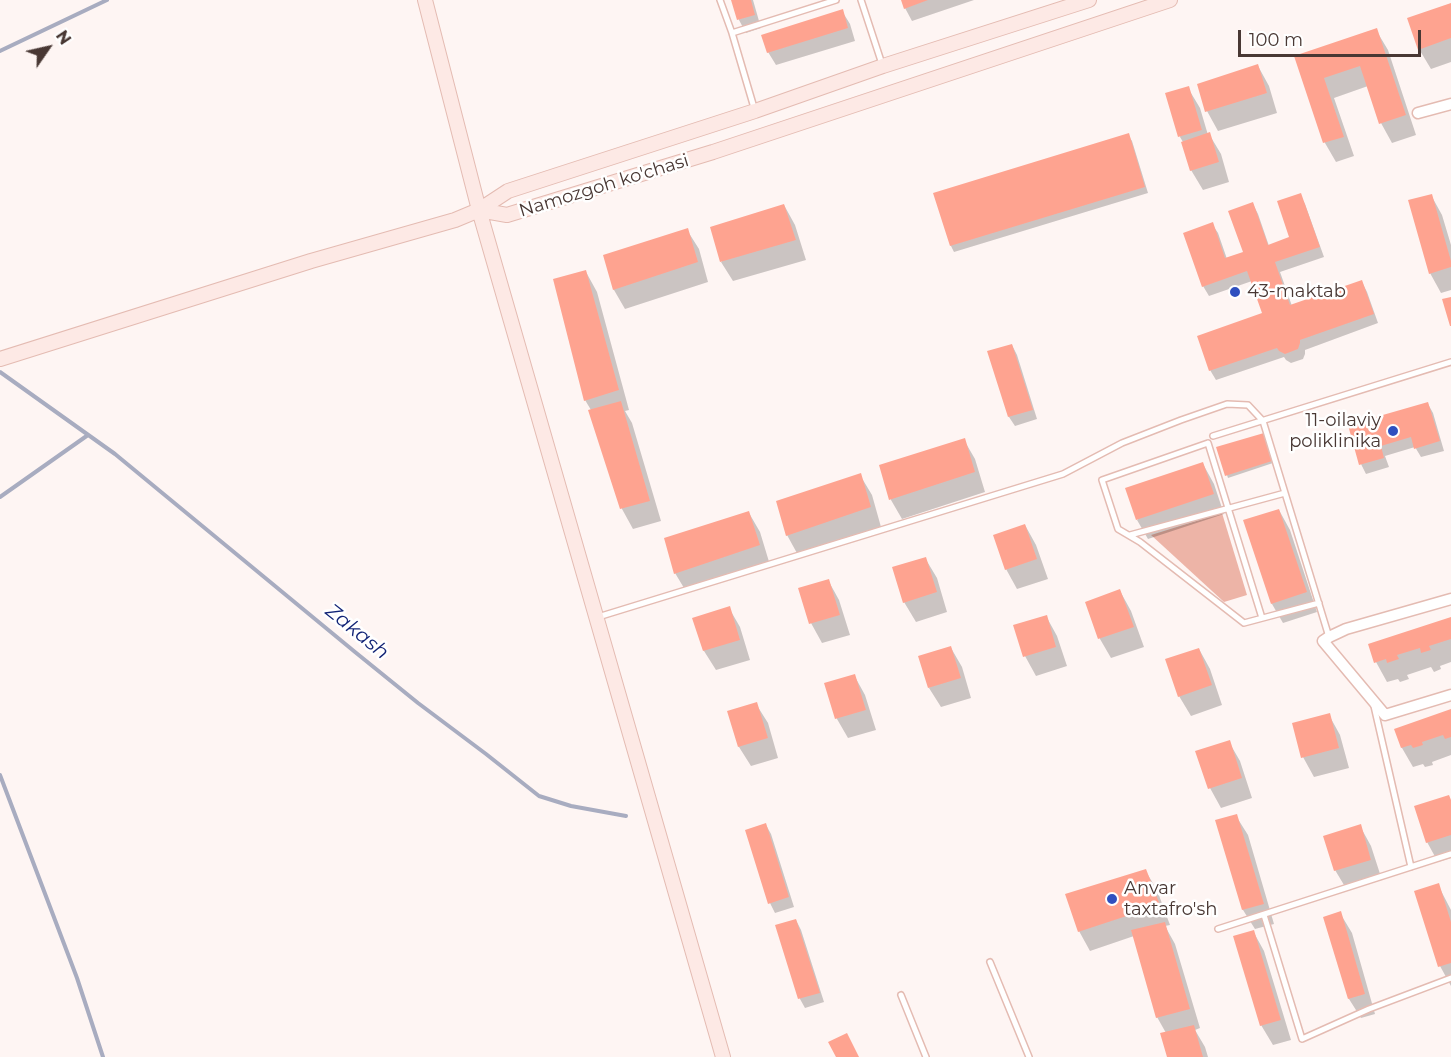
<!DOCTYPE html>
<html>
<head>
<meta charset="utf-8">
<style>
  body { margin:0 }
  #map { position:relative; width:1451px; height:1057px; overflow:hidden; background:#fef5f3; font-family:Montserrat,sans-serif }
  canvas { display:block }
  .north { position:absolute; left:18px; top:18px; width:60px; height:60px; -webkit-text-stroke:4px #fff; paint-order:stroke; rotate:56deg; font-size:16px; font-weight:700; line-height:24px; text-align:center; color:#493834 }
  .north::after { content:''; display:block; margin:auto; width:21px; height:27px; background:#493834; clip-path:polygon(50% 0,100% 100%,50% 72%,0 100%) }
  .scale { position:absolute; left:1238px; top:30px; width:183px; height:27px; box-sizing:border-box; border:3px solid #493834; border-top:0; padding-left:8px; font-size:18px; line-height:21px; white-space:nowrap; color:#493834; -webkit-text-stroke:4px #fff; paint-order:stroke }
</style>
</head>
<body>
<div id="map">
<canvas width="1451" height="1057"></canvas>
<div class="north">N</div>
<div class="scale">100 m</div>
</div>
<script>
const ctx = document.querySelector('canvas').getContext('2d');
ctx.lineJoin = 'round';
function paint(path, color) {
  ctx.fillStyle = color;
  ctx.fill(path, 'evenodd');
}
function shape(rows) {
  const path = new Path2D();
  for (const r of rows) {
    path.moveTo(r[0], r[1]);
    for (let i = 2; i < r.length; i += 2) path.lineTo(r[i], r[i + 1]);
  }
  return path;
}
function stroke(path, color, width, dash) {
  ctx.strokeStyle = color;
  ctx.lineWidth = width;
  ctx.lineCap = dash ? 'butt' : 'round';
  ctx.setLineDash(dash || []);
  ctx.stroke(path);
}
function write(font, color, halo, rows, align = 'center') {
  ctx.font = font + ' Montserrat,sans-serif';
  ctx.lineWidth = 5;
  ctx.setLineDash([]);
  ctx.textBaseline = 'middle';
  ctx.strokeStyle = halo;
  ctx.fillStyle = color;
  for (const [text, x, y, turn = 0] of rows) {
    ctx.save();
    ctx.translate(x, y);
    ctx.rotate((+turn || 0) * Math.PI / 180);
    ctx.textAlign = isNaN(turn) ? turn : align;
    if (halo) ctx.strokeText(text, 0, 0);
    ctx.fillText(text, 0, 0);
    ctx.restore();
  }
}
paint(shape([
  [1222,513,1247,595,1224,602,1151,535]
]), '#edb4a7');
paint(shape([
  [733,0,753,0,761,28,746,33,739,20],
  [902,0,974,0,912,21,905,8],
  [1451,4,1451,62,1431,69,1419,49],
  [842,11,850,24,855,41,776,65,768,52],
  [1376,30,1388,50,1416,135,1392,143,1381,123,1368,86,1334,98,1354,156,1336,162,1325,143,1296,57],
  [1258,66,1269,86,1277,113,1218,131,1207,111,1199,85],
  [1188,88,1200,108,1208,135,1209,134,1221,154,1229,182,1203,190,1191,170,1183,142,1180,137],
  [1128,135,1132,141,1148,193,954,252,951,246,935,194],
  [1300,195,1305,204,1324,257,1280,272,1292,306,1362,282,1367,292,1378,323,1305,350,1305,354,1303,359,1291,363,1286,360,1284,357,1216,380,1210,370,1264,314,1252,281,1209,296,1203,286,1212,224,1218,233,1227,259,1244,253,1253,204,1258,214,1269,246,1291,238],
  [1431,195,1442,215,1451,245,1451,290,1441,293,1430,273],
  [784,205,795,225,806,260,733,281,721,262],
  [687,230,699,249,708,282,625,309,614,290,605,256],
  [586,272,597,292,629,410,625,411,632,423,661,521,633,529,622,509,590,411,591,410,585,400],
  [1012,345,1017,355,1037,419,1015,426,1009,417,989,352],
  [1428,404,1433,413,1444,451,1421,457,1415,447,1385,456,1389,467,1366,474,1361,464],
  [1264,437,1273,463,1228,478,1227,475],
  [964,440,975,459,985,492,902,519,891,500,881,466],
  [1203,464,1214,484,1224,514,1148,539,1137,520],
  [860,475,872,495,881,527,798,555,787,535],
  [1279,510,1290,530,1317,612,1283,623,1272,604],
  [749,513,760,532,770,565,687,593,675,573],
  [1025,525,1036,545,1048,579,1017,589,1006,569],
  [925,558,937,578,947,612,916,622,904,602],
  [828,580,839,600,850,635,822,643,811,623],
  [1120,591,1131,611,1144,647,1111,658,1100,639,1087,603],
  [729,608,740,627,750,660,716,670,704,651,694,619],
  [1046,616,1057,636,1067,666,1036,676,1025,656],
  [1451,619,1451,662,1440,666,1441,669,1434,672,1431,667,1407,675,1409,679,1400,682,1398,679,1387,682,1376,662],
  [951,648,962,667,971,698,941,707,929,688],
  [1199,649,1210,669,1222,705,1191,716,1179,696],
  [854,675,865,695,876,730,848,738,837,719,826,684],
  [756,704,768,723,778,758,751,766,739,747,729,712],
  [1451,711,1451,755,1432,762,1433,765,1425,767,1423,764,1413,767,1402,748,1396,730],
  [1329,715,1340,735,1349,768,1314,777,1303,757],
  [1229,742,1240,761,1252,798,1221,808,1210,788],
  [1451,801,1451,858,1438,862,1427,842],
  [1236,816,1248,835,1274,924,1255,929,1243,910,1217,821],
  [766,825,771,834,794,907,775,913,770,903],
  [1360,826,1371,846,1382,880,1347,890,1335,870],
  [1145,870,1157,890,1170,925,1165,926,1175,944,1200,1028,1195,1030,1205,1047,1208,1057,1169,1057,1166,1033,1157,1017,1134,936,1090,951,1079,931],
  [1438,885,1451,910,1451,986,1440,966],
  [1340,913,1352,933,1375,1014,1361,1018,1349,999,1325,918],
  [796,920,801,930,824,1002,805,1008,800,999,777,926],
  [1253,931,1264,951,1291,1040,1273,1045,1261,1025]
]), '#0003');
stroke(shape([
  [0,51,107,0],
  [0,372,115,454,355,652,418,703,486,754,539,796,571,806,626,816],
  [0,497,88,435],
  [0,775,77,978,103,1057]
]), '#a8acc0', 4);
paint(shape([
  [731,0,751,0,755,15,737,20],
  [901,0,928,0,904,9],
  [1451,3,1451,38,1418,50,1407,18],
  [843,9,848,28,767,53,761,35],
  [1377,28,1406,115,1379,124,1360,66,1324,78,1344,137,1323,143,1294,56],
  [1258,64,1267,93,1205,112,1197,84],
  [1189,86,1202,130,1178,137,1165,93],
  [1210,132,1219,162,1190,171,1181,142],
  [1129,133,1145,187,950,246,933,193],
  [1301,193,1320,247,1275,262,1290,305,1362,280,1374,314,1300,340,1300,343,1298,349,1285,354,1279,351,1277,348,1209,371,1197,336,1262,313,1247,271,1202,287,1183,233,1213,222,1225,258,1243,252,1228,211,1253,202,1268,245,1289,237,1277,201],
  [1432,194,1451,261,1451,267,1429,274,1408,200],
  [784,204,796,240,720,262,710,227],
  [688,228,698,262,613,290,603,255],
  [586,270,619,390,584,401,553,279],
  [1451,297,1451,326,1450,326,1442,299],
  [1012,344,1033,410,1008,417,987,351],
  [621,401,650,501,620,509,588,410],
  [1428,402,1440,441,1414,449,1411,437,1381,446,1384,458,1359,465,1348,425],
  [1264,433,1272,461,1225,476,1216,447],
  [965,438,975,472,889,500,879,465],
  [1203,462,1214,494,1136,520,1125,488],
  [861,473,871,507,786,536,776,501],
  [1279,509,1307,592,1271,604,1243,520],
  [749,511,760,545,674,574,664,538],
  [1025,524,1037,559,1005,570,993,535],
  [926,557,937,592,903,603,892,567],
  [829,579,840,615,809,624,798,588],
  [1120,589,1134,627,1098,639,1085,602],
  [730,606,740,640,703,651,692,618],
  [1047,615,1056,647,1023,657,1013,625],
  [1451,617,1451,639,1429,646,1431,650,1421,653,1420,648,1397,655,1399,659,1387,663,1386,659,1374,663,1368,644],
  [951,646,961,678,928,688,918,656],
  [1199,648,1212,685,1178,697,1165,659],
  [855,674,866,710,835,719,824,683],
  [757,702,768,738,738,747,727,711],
  [1451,709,1451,737,1445,739,1443,735,1422,742,1423,745,1413,748,1411,745,1401,748,1394,729],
  [1330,713,1339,748,1301,758,1292,723],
  [1230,740,1242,778,1208,789,1195,751],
  [1449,795,1451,800,1451,835,1426,843,1414,806],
  [1237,814,1264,904,1242,910,1215,820],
  [766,823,789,897,768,904,745,830],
  [1361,824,1371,860,1334,871,1323,836],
  [1146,869,1160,905,1078,932,1065,894],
  [1439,883,1451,922,1451,963,1438,967,1414,891],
  [1341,911,1365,994,1348,999,1323,917],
  [796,919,820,993,798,999,775,925],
  [1165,922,1190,1009,1156,1018,1131,930],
  [1254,930,1281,1020,1260,1026,1233,936],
  [1194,1025,1203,1057,1167,1057,1160,1033],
  [847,1033,859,1057,836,1057,828,1042]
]), '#fea390');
const service = shape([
  [720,0,732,33],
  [861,0,882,64],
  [755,111,732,33,836,0],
  [1213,436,1451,362],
  [1130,535,1285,493],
  [598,617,1063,474,1122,443,1181,420,1227,404,1248,405,1263,421,1329,637],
  [1262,618,1208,443,1102,480,1118,529,1140,542,1244,623,1319,603],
  [1374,706,1411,867],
  [1264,915,1302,1039,1369,1009,1451,978],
  [1218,929,1451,854],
  [990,962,1029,1057],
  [901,995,926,1057]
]);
const minor = shape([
  [1418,113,1451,104],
  [1451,599,1346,629,1329,637,1323,641,1385,715,1451,695]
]);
const secondary = shape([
  [425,0,479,210,723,1057],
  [479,210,507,215,713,152,1170,0],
  [0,359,311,261,455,220,479,210,508,191,755,111,883,66,1089,0]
]);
stroke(service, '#e4bbb2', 8);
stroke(minor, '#e4bbb2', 13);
stroke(secondary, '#e4bbb2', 16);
stroke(service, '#fff', 5);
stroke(minor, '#fff', 10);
stroke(secondary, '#fde9e5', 14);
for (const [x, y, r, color] of [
  [1235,292,6,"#2f4fbf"],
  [1393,431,6,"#2f4fbf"],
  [1112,899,6,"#2f4fbf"]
]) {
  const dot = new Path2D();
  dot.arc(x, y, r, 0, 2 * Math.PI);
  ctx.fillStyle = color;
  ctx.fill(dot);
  stroke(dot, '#fff', 2);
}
write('18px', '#493834', '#fff', [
  ["Namozgoh ko'chasi",604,186,-17]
]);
write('18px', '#493834', '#fff', [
  ["43-maktab",1247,292],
  ["11-oilaviy",1381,421,"right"],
  ["poliklinika",1381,442,"right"],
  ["Anvar",1124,889],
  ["taxtafro'sh",1124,910]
], 'left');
write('italic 20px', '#112376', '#fff', [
  ["Zakash",357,632,39]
]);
</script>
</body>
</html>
